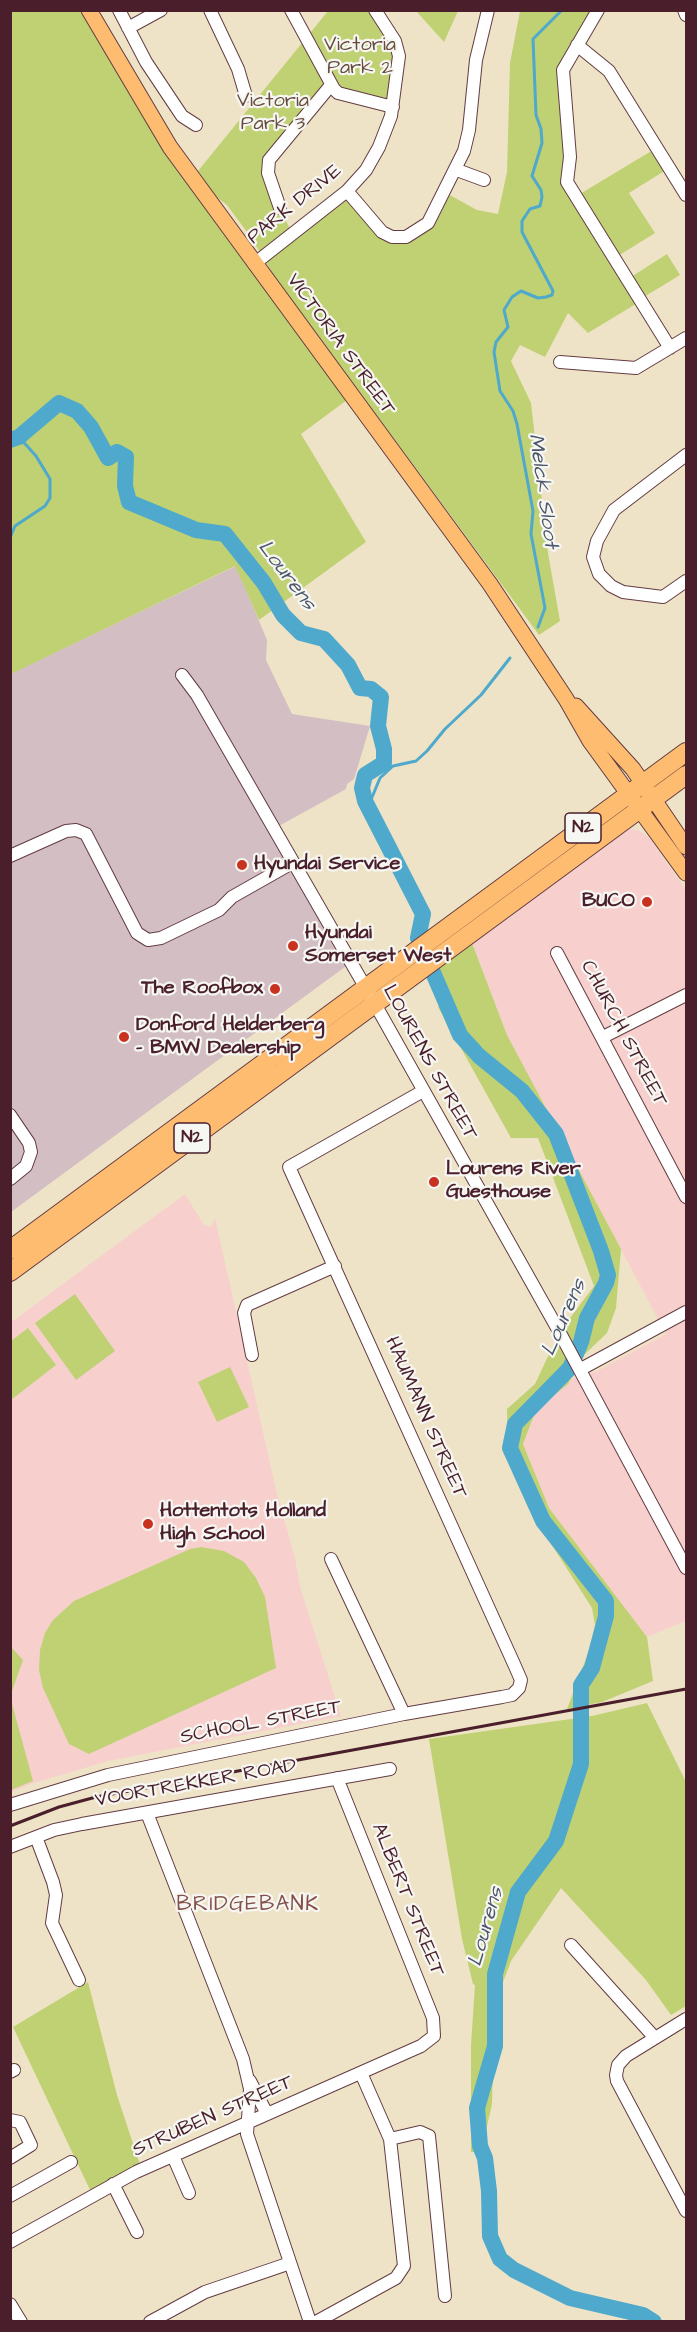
<!DOCTYPE html>
<html>
<head>
<meta charset="utf-8">
<style>
  body { margin:0 }
  #map { position:relative; width:697px; height:2332px; overflow:hidden; background:#efe3c7; font-family:"Architects Daughter",sans-serif }
  canvas { display:block }
  .frame { position:absolute; inset:0; border:12px solid #4a1f2b; pointer-events:none }
</style>
</head>
<body>
<div id="map">
<canvas width="697" height="2332"></canvas>
<div class="frame"></div>
</div>
<script>
const ctx = document.querySelector('canvas').getContext('2d');
ctx.lineJoin = 'round';
function paint(path, color) {
  ctx.fillStyle = color;
  ctx.fill(path, 'evenodd');
}
function shape(rows) {
  const path = new Path2D();
  for (const r of rows) {
    path.moveTo(r[0], r[1]);
    for (let i = 2; i < r.length; i += 2) path.lineTo(r[i], r[i + 1]);
  }
  return path;
}
function stroke(path, color, width, dash) {
  ctx.strokeStyle = color;
  ctx.lineWidth = width;
  ctx.lineCap = dash ? 'butt' : 'round';
  ctx.setLineDash(dash || []);
  ctx.stroke(path);
}
function write(font, color, halo, rows, align = 'center') {
  ctx.font = font + ' "Architects Daughter",sans-serif';
  ctx.lineWidth = 4.5;
  ctx.setLineDash([]);
  ctx.textBaseline = 'middle';
  ctx.strokeStyle = halo;
  ctx.fillStyle = color;
  for (const [text, x, y, turn = 0] of rows) {
    ctx.save();
    ctx.translate(x, y);
    ctx.rotate((+turn || 0) * Math.PI / 180);
    ctx.textAlign = isNaN(turn) ? turn : align;
    if (halo) ctx.strokeText(text, 0, 0);
    ctx.fillText(text, 0, 0);
    ctx.restore();
  }
}
paint(shape([
  [628,829,638,830,649,837,686,890,686,1621,647,1637,549,1508,523,1444,536,1410,573,1378,597,1371,666,1334,507,1035,472,943],
  [185,1194,204,1225,211,1227,215,1218,276,1490,295,1558,301,1590,341,1716,108,1761,31,1784,11,1792,10,1323]
]), '#f7d0cd');
paint(shape([
  [236,566,267,640,266,660,292,714,370,726,354,779,347,784,346,789,277,827,353,961,11,1212,10,674]
]), '#d2bec3');
paint(shape([
  [10,11,82,11,118,75,182,175,347,400,301,434,366,542,259,620,235,566,11,674],
  [328,11,383,11,378,17,396,45,392,107,333,90,269,160,279,208,293,234,347,192,392,238,428,223,446,193,477,210,498,214,507,172,510,63,520,11,597,11,567,59,566,171,639,302,588,333,568,313,545,357,520,345,511,361,531,403,548,553,560,621,539,635,274,276,252,239,227,205,214,195,198,171],
  [416,11,458,11,444,42],
  [653,150,666,170,629,193,655,233,618,256,580,194],
  [667,254,680,275,644,297,631,277],
  [472,943,507,1035,621,1249,616,1308,607,1333,585,1354,568,1384,536,1410,523,1444,549,1508,647,1637,653,1681,602,1702,567,1709,590,1648,595,1625,592,1608,534,1517,508,1455,507,1409,535,1384,559,1333,594,1286,538,1138,511,1138,438,1007,440,1004,427,977],
  [75,1294,115,1351,76,1380,35,1323],
  [28,1328,56,1365,11,1400,11,1341],
  [230,1367,249,1407,217,1422,198,1382],
  [201,1547,224,1551,244,1562,256,1578,265,1597,276,1668,89,1754,69,1744,43,1688,39,1670,40,1650,45,1633,53,1620,74,1601,190,1549],
  [11,1647,23,1660,11,1694],
  [11,1700,33,1781,11,1790,10,1790],
  [647,1703,686,1782,686,2006,671,2015,646,1980,561,1888,511,1961,503,1982,498,2044,493,2064,492,2104,485,2135,488,2152,471,2152,471,2045,475,1985,473,1984,462,1939,429,1739,592,1716],
  [88,1982,117,2095,140,2165,90,2190,13,2027]
]), '#bfd173');
stroke(shape([
  [10,538,15,526,45,506,50,498,50,479,36,456,19,437],
  [538,627,545,608,531,534,533,511,517,424,513,411,500,391,494,352,496,342,508,327,504,310,512,297,521,291,538,298,546,297,552,295,553,291,522,232,522,221,530,209,540,206,542,197,541,190,532,176,542,143,541,129,536,115,533,39,562,10],
  [368,807,380,778,393,766,416,761,427,751,445,729,481,695,510,658]
]), '#4ea9cc', 3);
stroke(shape([
  [10,440,19,437,59,403,77,411,91,427,108,458,117,452,126,457,125,486,129,502,196,530,225,534,264,583,283,615,301,633,324,639,348,665,360,688,371,689,381,697,378,726,384,749,384,763,365,775,362,788,365,801,423,914,418,938,460,1035,479,1056,522,1091,556,1134,601,1251,608,1275,606,1283,587,1318,581,1342,570,1368,515,1424,510,1448,543,1521,606,1601,606,1616,592,1668,581,1685,581,1764,556,1841,518,1892,495,1974,495,2046,477,2108,480,2146,485,2158,489,2191,490,2236,500,2259,514,2270,570,2298,643,2315,654,2322]
]), '#4ea9cc', 16);
const minor = shape([
  [119,10,146,62,182,116,196,125],
  [210,10,238,69,246,96],
  [291,10,334,89,338,93,393,107],
  [598,10,563,70,570,157,567,182,670,348],
  [684,10,686,15],
  [128,28,161,10],
  [577,45,609,71,686,195],
  [457,170,484,180],
  [347,191,382,232,392,237,406,237,428,223,464,151,469,130,476,60,488,10],
  [280,208,268,173,269,160,331,85],
  [254,264,347,191,366,170,379,147,391,116,399,56,395,41,375,10],
  [560,362,636,368,686,338],
  [686,455,614,510,597,541,593,557,599,574,611,586,623,592,663,597,686,581],
  [182,675,197,695,375,1004,560,1333,686,1568],
  [10,856,66,831,76,830,86,834,137,933,148,940,161,938,219,910,232,897,292,863],
  [557,953,686,1197],
  [603,1037,686,995],
  [10,1115,29,1143,31,1152,26,1166,10,1179],
  [252,1355,244,1313,247,1305,335,1266],
  [581,1369,686,1312],
  [331,1559,404,1714],
  [10,1805,108,1775,404,1714,502,1697,512,1695,519,1688,521,1680,514,1664,289,1167,423,1091],
  [147,1813,243,2059,250,2089,247,2134,310,2322],
  [36,1837,53,1882,56,1895,52,1923,79,1980],
  [10,1847,54,1830,82,1824,390,1769],
  [571,1945,655,2038],
  [686,2019,626,2056,618,2065,616,2075,617,2081,686,2211],
  [10,2072,14,2070],
  [250,2081,267,2114],
  [10,2120,20,2122,31,2145,10,2158],
  [390,2139,420,2132,429,2136,445,2296],
  [173,2156,189,2193],
  [113,2184,137,2232],
  [10,2196,71,2162],
  [10,2242,136,2172,421,2046,434,2036,433,2018,337,1778],
  [10,2304,21,2322],
  [150,2322,205,2292,290,2263],
  [316,2322,396,2278,404,2266,390,2139,361,2073]
]);
const major = shape([
  [89,10,170,147,490,584,566,699,590,741,686,873],
  [576,706,633,769,686,847]
]);
const highway = shape([
  [10,1250,686,752],
  [10,1272,686,775]
]);
stroke(minor, '#633c42', 14);
stroke(major, '#633c42', 17);
stroke(highway, '#633c42', 20);
stroke(minor, '#fff', 12);
stroke(major, '#febc70', 15);
stroke(highway, '#febc70', 18);
stroke(shape([
  [10,1826,59,1807,96,1797,686,1689]
]), '#4a1f2b', 3);
for (const [x, y, r, color] of [
  [242,865,6,"#c8321e"],
  [647,902,6,"#c8321e"],
  [293,946,6,"#c8321e"],
  [275,989,6,"#c8321e"],
  [124,1037,6,"#c8321e"],
  [434,1182,6,"#c8321e"],
  [148,1524,6,"#c8321e"]
]) {
  const dot = new Path2D();
  dot.arc(x, y, r, 0, 2 * Math.PI);
  ctx.fillStyle = color;
  ctx.fill(dot);
  stroke(dot, '#f6f6f2', 2);
}
for (const [x, y, w] of [
  [583,828,36],
  [192,1138,36]
]) {
  const box = new Path2D();
  box.roundRect(x - w / 2, y - 15, w, 30, 4.5);
  ctx.fillStyle = '#f6f6f2';
  ctx.fill(box);
  stroke(box, '#4a1f2b', 1.5);
}
write('bold 18px', '#4a1f2b', null, [
  ["N2",583,828],
  ["N2",192,1138]
]);
write('20px', '#674c3d', '#f6f6f2', [
  ["Victoria",360,46],
  ["Park 2",360,69],
  ["Victoria",273,102],
  ["Park 3",273,125]
]);
write('20px', '#4a1f2b', '#f6f6f2', [
  ["PARK DRIVE",295,205,-39],
  ["VICTORIA STREET",340,345,54],
  ["CHURCH STREET",623,1034,62],
  ["LOURENS STREET",429,1063,61],
  ["HAUMANN STREET",425,1418,66],
  ["SCHOOL STREET",261,1723,-11],
  ["VOORTREKKER ROAD",196,1784,-10],
  ["ALBERT STREET",407,1900,68],
  ["STRUBEN STREET",213,2117,-24]
]);
write('bold 20px', '#4a1f2b', '#f6f6f2', [
  ["Hyundai Service",254,865],
  ["BUCO",635,902,"right"],
  ["Hyundai",305,934],
  ["Somerset West",305,957],
  ["The Roofbox",263,989,"right"],
  ["Donford Helderberg",136,1026],
  ["- BMW Dealership",136,1049],
  ["Lourens River",446,1170],
  ["Guesthouse",446,1193],
  ["Hottentots Holland",160,1512],
  ["High School",160,1535]
], 'left');
write('italic 21px', '#4c566b', '#f6f6f2', [
  ["Melck Sloot",542,491,82],
  ["Lourens",286,576,53],
  ["Lourens",565,1318,-66],
  ["Lourens",487,1927,-74]
]);
ctx.letterSpacing = '1.5px';
write('21px', '#86504a', '#f6f6f2', [
  ["BRIDGEBANK",248,1906]
]);
ctx.letterSpacing = '0px';
</script>
</body>
</html>
